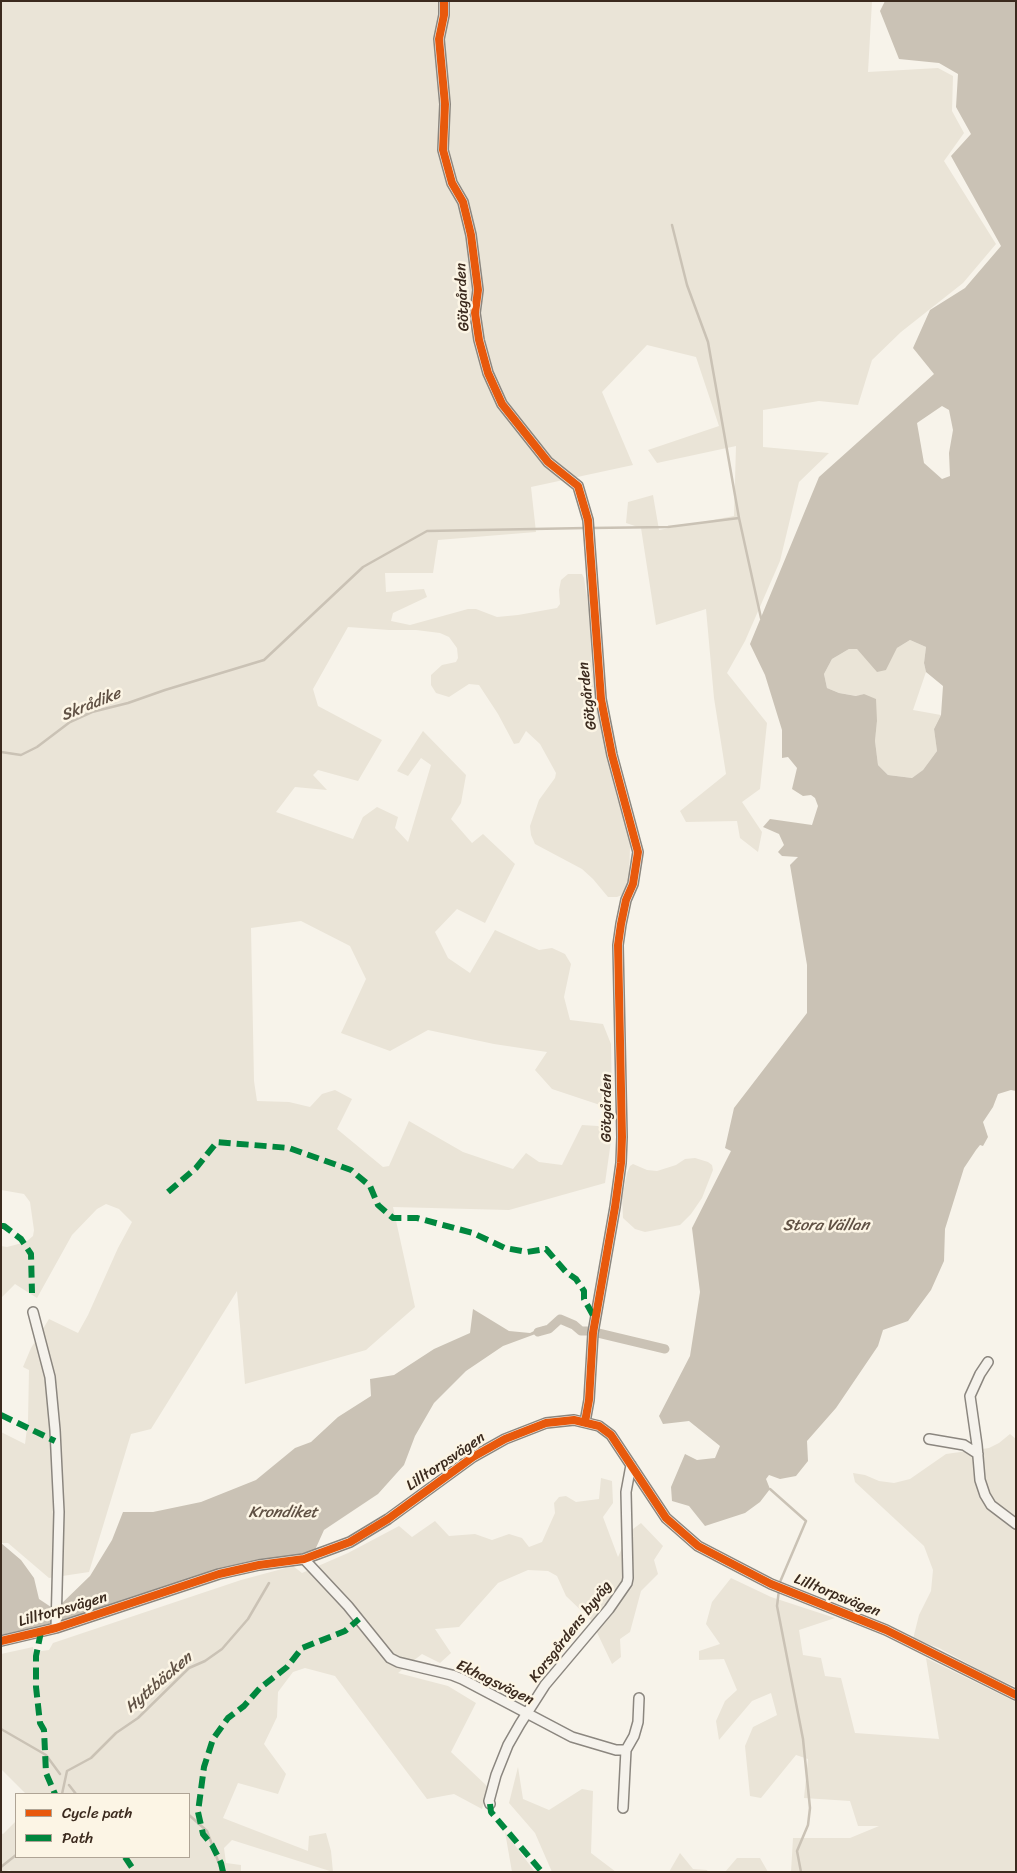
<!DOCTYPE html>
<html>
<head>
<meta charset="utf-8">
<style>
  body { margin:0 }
  #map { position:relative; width:1017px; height:1873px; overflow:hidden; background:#f7f3ea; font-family:Sriracha,sans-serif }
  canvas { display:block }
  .frame { position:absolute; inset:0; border:2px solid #3b2a1e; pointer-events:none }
  .legend { position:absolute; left:15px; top:1793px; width:175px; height:65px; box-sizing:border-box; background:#fcf5e5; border:1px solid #afa495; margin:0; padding:6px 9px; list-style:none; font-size:15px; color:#3b2a1e }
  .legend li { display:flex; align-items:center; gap:10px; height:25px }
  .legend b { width:25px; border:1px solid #afa495 }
</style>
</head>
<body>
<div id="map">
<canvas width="1017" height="1873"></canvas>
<div class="frame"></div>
<ul class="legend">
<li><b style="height:6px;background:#e8590c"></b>Cycle path</li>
<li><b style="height:6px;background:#00873e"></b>Path</li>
</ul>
</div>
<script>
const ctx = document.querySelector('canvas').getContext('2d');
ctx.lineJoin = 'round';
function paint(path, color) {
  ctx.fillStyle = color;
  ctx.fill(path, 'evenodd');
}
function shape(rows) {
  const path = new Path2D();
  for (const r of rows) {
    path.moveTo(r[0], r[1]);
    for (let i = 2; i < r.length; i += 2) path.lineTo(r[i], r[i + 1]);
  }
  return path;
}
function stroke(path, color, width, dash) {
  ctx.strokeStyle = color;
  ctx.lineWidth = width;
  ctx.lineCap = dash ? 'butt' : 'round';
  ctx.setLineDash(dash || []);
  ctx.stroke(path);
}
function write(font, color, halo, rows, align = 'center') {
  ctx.font = font + ' Sriracha,sans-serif';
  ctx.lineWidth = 5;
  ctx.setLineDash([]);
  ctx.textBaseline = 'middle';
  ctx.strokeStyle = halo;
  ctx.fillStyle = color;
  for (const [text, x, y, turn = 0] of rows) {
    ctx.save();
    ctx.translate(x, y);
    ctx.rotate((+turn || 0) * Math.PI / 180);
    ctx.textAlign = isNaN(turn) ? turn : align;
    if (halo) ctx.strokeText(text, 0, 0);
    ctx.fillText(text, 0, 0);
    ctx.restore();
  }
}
paint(shape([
  [1,1,872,1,868,72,938,68,953,76,952,111,964,133,944,161,996,244,963,283,901,332,872,360,858,405,819,401,763,410,763,447,829,453,799,482,780,561,745,641,727,673,767,723,760,789,742,802,762,832,758,852,740,838,737,821,686,822,680,811,726,774,714,698,706,609,656,625,641,528,626,523,628,502,653,495,659,530,734,516,736,446,657,463,648,450,719,426,696,357,647,345,602,392,633,465,531,487,536,532,438,540,433,573,385,573,386,592,424,589,427,597,393,613,391,621,410,625,468,609,476,609,497,617,518,615,557,608,560,604,559,590,561,580,568,574,582,574,584,578,589,610,592,669,599,712,617,798,628,824,630,847,629,879,622,895,617,897,608,897,593,879,582,869,535,844,531,835,530,826,539,800,555,778,556,773,540,744,526,731,519,743,514,744,498,714,479,685,469,684,449,697,436,693,431,685,431,675,442,665,456,662,458,658,457,648,449,637,440,633,416,630,389,630,348,627,313,689,318,706,382,740,358,781,318,770,313,775,327,790,295,787,276,812,353,839,363,817,377,807,398,817,395,828,408,842,431,765,421,758,408,776,397,771,423,731,466,775,461,803,451,819,472,843,483,834,515,864,485,923,457,909,435,932,448,958,470,973,495,930,539,950,552,948,565,954,571,964,564,997,570,1020,603,1024,611,1044,612,1109,552,1089,535,1070,547,1052,494,1044,428,1030,390,1051,341,1033,366,979,350,946,301,921,251,928,254,1081,257,1101,289,1102,310,1107,322,1094,335,1090,352,1099,337,1129,383,1167,389,1166,409,1121,463,1152,513,1169,526,1153,539,1162,562,1165,582,1125,613,1127,605,1183,509,1210,393,1207,415,1307,366,1350,245,1384,237,1291,151,1429,131,1434,89,1572,49,1578,8,1543,1,1543,1,1432,25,1444,28,1421,29,1370,23,1367,31,1348,49,1319,78,1333,88,1315,118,1248,132,1222,119,1209,106,1204,97,1209,72,1235,37,1298,15,1284,1,1298,1,1246,7,1247,26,1242,33,1236,34,1230,30,1202,24,1194,1,1190],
  [910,640,926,647,924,663,926,672,913,710,941,715,934,729,937,751,923,770,912,778,888,775,878,765,875,741,877,721,864,694,857,696,839,693,827,688,824,674,832,659,849,649,857,649,886,670,897,648],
  [695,1158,708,1162,712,1165,713,1170,702,1198,691,1214,680,1225,645,1232,635,1229,623,1218,622,1198,627,1173,630,1166,633,1164,647,1170,657,1171,676,1165,685,1159],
  [1010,1434,1016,1439,1016,1687,989,1675,939,1648,913,1639,919,1615,931,1591,933,1570,924,1546,855,1482,853,1473,865,1475,879,1481,894,1483,910,1479,946,1454,989,1448,999,1443],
  [601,1478,612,1481,613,1503,603,1517,618,1557,629,1532,641,1523,663,1546,654,1560,658,1574,641,1591,630,1632,620,1639,621,1657,612,1664,591,1620,566,1596,557,1576,548,1571,528,1570,498,1583,459,1627,435,1629,451,1653,440,1663,422,1654,398,1673,448,1686,476,1703,451,1752,488,1787,482,1809,454,1794,427,1799,335,1676,305,1668,293,1672,278,1692,277,1717,264,1744,286,1774,278,1794,238,1783,223,1818,308,1851,309,1836,326,1833,331,1851,333,1872,232,1840,224,1848,226,1863,241,1865,241,1872,11,1872,10,1870,1,1872,1,1833,3,1834,16,1821,16,1857,189,1857,189,1794,26,1794,1,1769,1,1654,33,1647,34,1652,49,1650,53,1643,241,1580,293,1566,302,1573,348,1553,399,1526,412,1537,435,1521,449,1536,475,1534,492,1540,509,1534,522,1538,529,1547,542,1542,555,1513,554,1503,559,1497,566,1496,576,1502,599,1499],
  [731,1578,771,1597,835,1618,799,1630,803,1655,821,1658,825,1676,841,1678,855,1733,939,1739,926,1658,1016,1702,1016,1872,791,1872,793,1838,850,1838,879,1826,858,1826,850,1801,804,1798,808,1759,796,1755,761,1798,750,1796,745,1746,753,1727,777,1715,771,1693,752,1701,719,1740,716,1721,725,1701,737,1690,724,1659,699,1660,699,1651,720,1644,706,1624,712,1602],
  [518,1767,523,1799,549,1810,582,1789,593,1791,591,1853,616,1872,552,1872,535,1833,509,1803],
  [505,1832,535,1872,512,1872],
  [680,1853,693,1869,707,1870,708,1872,669,1872],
  [737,1858,760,1858,768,1872,725,1872]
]), '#eae4d7');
paint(shape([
  [885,1,1016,1,1016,1091,1011,1090,998,1094,993,1107,983,1122,988,1137,983,1146,980,1145,976,1150,964,1168,945,1229,944,1261,931,1290,908,1321,883,1330,878,1346,836,1408,807,1441,808,1461,796,1476,780,1479,769,1475,766,1479,770,1489,760,1502,745,1513,705,1526,689,1506,672,1501,671,1487,685,1454,697,1460,715,1458,720,1446,689,1421,663,1424,659,1416,690,1356,700,1292,692,1228,731,1151,725,1148,734,1108,807,1013,807,965,790,865,798,857,782,856,778,852,784,845,779,834,763,827,770,819,812,825,818,806,815,798,811,795,803,796,792,789,797,768,788,757,782,758,782,730,765,675,750,644,819,477,934,374,913,348,930,310,965,288,1001,246,951,156,971,134,956,107,958,74,939,63,899,59,880,11],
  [942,406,949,410,953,430,949,453,950,476,942,479,924,463,917,423],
  [910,640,926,647,924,663,926,672,943,686,941,715,934,729,937,751,923,770,912,778,888,775,878,765,875,741,877,721,876,699,864,694,856,696,839,693,827,688,824,674,832,659,849,649,857,649,877,672,886,670,897,648],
  [473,1309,509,1331,530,1333,544,1326,549,1329,503,1346,466,1371,434,1403,415,1436,404,1465,378,1494,324,1530,315,1550,148,1595,62,1621,1,1635,1,1543,21,1560,34,1578,39,1599,51,1607,59,1606,90,1576,112,1540,123,1512,153,1512,201,1502,256,1480,295,1448,311,1442,338,1417,371,1396,370,1379,394,1375,434,1349,470,1333]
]), '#cac2b5');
stroke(shape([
  [672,225,687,285,708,342,739,518,761,618],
  [591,528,668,527,739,518],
  [1,752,21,755,37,747,70,722,92,712,128,703,165,690,264,660,363,567,427,531,586,528],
  [770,1489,806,1521,780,1582,777,1606,803,1739,810,1808,808,1825,797,1851,801,1872],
  [1,1729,46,1755,60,1774],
  [69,1785,76,1794],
  [62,1794,67,1771,91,1758,116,1733,138,1718,189,1668,205,1661,222,1649,248,1619,269,1583],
  [189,1815,207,1831,222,1872],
  [1,1867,16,1855]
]), '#cac2b5', 2.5);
stroke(shape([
  [538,1332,549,1329,560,1319,574,1325,581,1331,590,1331],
  [598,1333,665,1349]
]), '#cac2b5', 9);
const minor = shape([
  [444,1,444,15,439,39,445,104,443,150,452,183,463,202,471,235,478,290,475,313,479,340,488,373,502,404,548,462,578,486,588,520,601,699,612,755,638,852,633,884,626,900,621,924,618,945,622,1137,621,1163,615,1207,593,1333,589,1400,585,1422],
  [33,1312,50,1377,55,1430,59,1512,56,1628],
  [988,1362,980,1374,970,1396,977,1445,980,1480,985,1495,991,1505,1016,1524],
  [929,1439,964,1445,978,1454],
  [304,1559,348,1606,390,1658,398,1662,452,1675,462,1679,572,1737,616,1750,626,1750],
  [1,1641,56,1628,219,1574,259,1565,304,1559,350,1542,388,1519,473,1457,505,1439,546,1423,574,1420,599,1426,611,1435,666,1518,698,1546,771,1584,886,1630,1016,1695],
  [490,1804,489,1801,496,1775,508,1745,520,1724,545,1685,609,1609,627,1583,628,1578,626,1492,631,1465],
  [623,1808,626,1750,634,1736,638,1722,639,1698]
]);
stroke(minor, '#8b867f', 12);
stroke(minor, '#f5f2ec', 9);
stroke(shape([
  [168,1192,196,1168,217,1142,289,1148,351,1170,370,1186,378,1205,393,1218,417,1218,473,1233,505,1248,527,1252,546,1249,566,1272,576,1279,584,1291,584,1299,595,1319],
  [1,1226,4,1226,21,1239,31,1254,32,1293],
  [1,1415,55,1441],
  [41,1632,36,1656,36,1687,40,1723,44,1730,46,1773,55,1794],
  [490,1804,491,1812,542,1872],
  [125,1857,135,1872],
  [223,1872,221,1863,212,1845,203,1834,198,1812,204,1767,213,1739,228,1718,244,1706,260,1688,287,1667,302,1648,345,1631,359,1619]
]), '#00873e', 6, [12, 6]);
stroke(shape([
  [444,1,444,15,439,39,445,104,443,150,452,183,463,202,471,235,478,290,475,313,479,340,488,373,502,404,548,462,578,486,588,520,601,699,612,755,638,852,633,884,626,900,621,924,618,945,622,1137,621,1163,615,1207,593,1333,589,1400,585,1422],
  [1,1641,56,1628,219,1574,259,1565,304,1559,350,1542,388,1519,473,1457,505,1439,546,1423,574,1420,599,1426,611,1435,666,1518,698,1546,771,1584,886,1630,1016,1695]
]), '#e8590c', 8);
write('15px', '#3b2a1e', '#fcf5e5', [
  ["Götgården",463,297,-93],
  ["Götgården",588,696,-97],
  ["Götgården",607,1108,-90],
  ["Lilltorpsvägen",446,1462,-34],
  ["Lilltorpsvägen",837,1596,22],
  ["Lilltorpsvägen",63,1610,-16],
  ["Korsgårdens byväg",571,1632,-52],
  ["Ekhagsvägen",495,1683,26]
]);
write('italic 16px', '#605144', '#fcf5e5', [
  ["Skrådike",91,705,-22],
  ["Stora Vällan",826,1226],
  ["Krondiket",283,1513],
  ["Hyttbäcken",159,1683,-41]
]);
</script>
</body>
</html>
